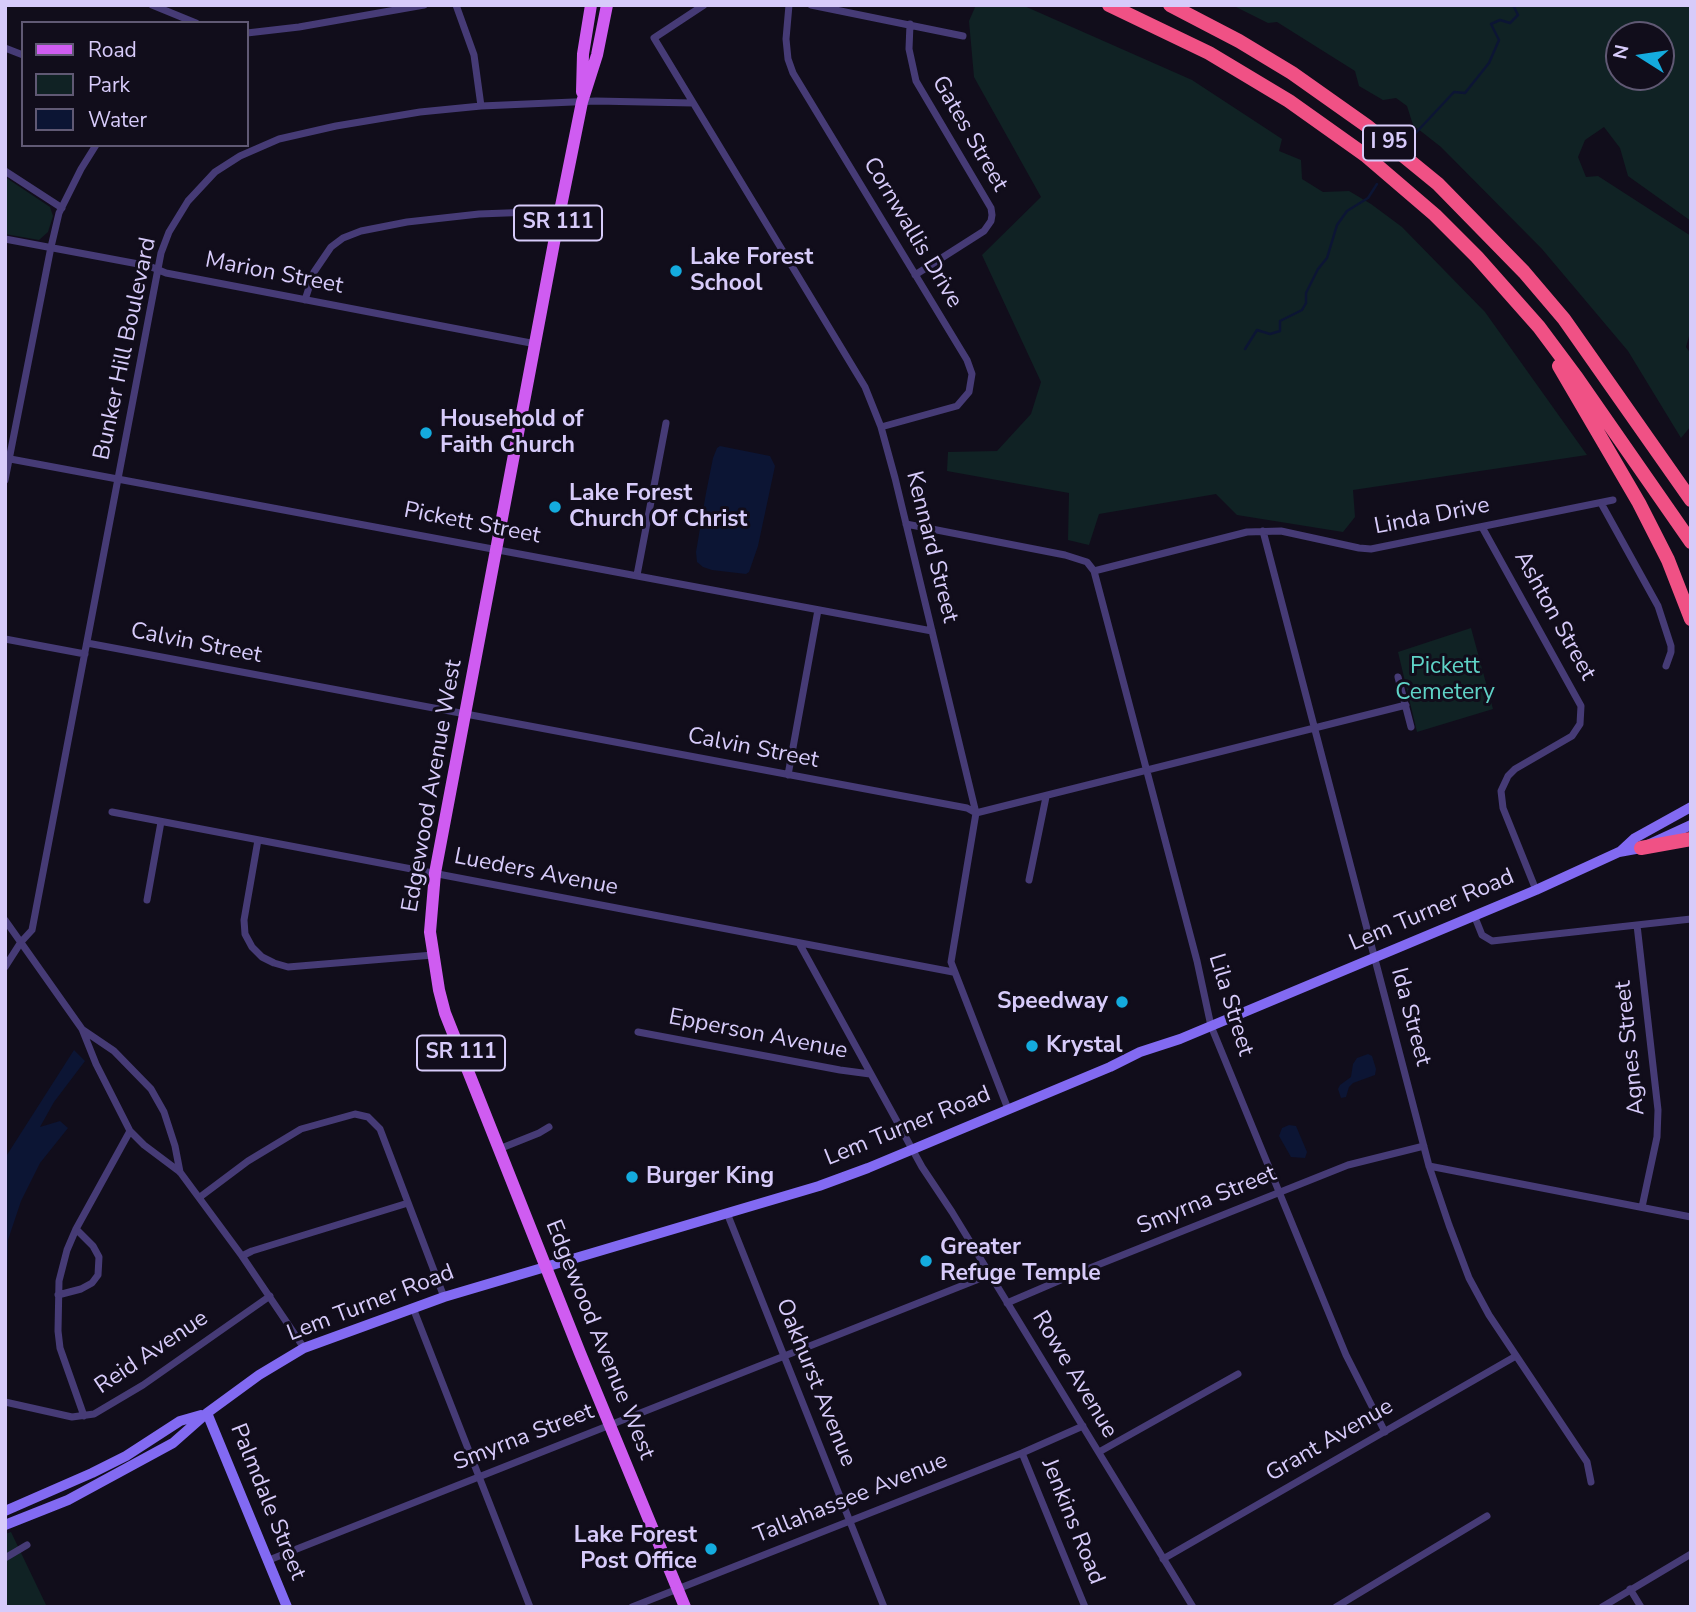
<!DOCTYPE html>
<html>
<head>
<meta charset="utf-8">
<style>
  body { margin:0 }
  #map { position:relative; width:1696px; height:1612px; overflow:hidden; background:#110d1b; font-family:"Nunito Sans",sans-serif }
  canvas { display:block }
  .frame { position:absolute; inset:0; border:7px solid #d7cbfa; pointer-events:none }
  .legend { position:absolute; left:21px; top:21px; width:228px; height:126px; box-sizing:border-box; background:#110d1b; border:2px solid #605974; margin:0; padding:9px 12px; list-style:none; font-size:21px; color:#d7cbfa }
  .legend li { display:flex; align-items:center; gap:14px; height:35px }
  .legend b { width:35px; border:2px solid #605974 }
  .north { position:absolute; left:1605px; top:21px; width:70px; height:70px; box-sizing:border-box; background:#110d1b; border:2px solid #605974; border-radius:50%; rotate:282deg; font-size:19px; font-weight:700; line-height:28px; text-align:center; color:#d7cbfa }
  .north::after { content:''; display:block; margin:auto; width:24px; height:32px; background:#14abde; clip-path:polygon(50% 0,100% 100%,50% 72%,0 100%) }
</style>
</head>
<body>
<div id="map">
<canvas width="1696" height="1612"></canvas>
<div class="frame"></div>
<ul class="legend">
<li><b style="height:9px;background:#cf5cf1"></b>Road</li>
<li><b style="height:19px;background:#102224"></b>Park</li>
<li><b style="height:19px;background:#0c1534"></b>Water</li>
</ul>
<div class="north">N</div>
</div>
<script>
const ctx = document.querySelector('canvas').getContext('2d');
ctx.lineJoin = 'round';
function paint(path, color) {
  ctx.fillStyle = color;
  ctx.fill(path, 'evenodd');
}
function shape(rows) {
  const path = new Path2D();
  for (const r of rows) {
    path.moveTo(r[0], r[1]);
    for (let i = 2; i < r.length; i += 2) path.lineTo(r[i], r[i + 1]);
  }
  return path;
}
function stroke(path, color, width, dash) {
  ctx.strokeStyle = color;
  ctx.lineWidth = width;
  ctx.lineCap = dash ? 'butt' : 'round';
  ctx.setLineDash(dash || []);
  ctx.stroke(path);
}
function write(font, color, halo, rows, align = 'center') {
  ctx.font = font + ' "Nunito Sans",sans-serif';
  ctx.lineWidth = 6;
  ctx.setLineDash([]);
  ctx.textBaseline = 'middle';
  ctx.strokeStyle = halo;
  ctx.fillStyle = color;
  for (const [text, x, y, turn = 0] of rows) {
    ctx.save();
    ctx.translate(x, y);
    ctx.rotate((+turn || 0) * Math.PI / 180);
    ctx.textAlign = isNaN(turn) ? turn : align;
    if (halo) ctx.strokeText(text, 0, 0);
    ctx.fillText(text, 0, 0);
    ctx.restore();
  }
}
paint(shape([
  [976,5,1022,5,1192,80,1282,139,1279,151,1301,160,1302,179,1323,192,1349,191,1371,204,1402,227,1485,312,1587,455,1353,490,1355,517,1343,532,1237,515,1216,494,1099,514,1089,545,1068,540,1069,493,947,471,948,452,997,451,1031,414,1041,382,982,255,1041,197,974,77,969,21],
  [1232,5,1691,5,1691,221,1628,176,1620,148,1604,127,1585,140,1578,157,1586,177,1598,176,1691,236,1691,329,1686,347,1691,354,1691,426,1681,438,1628,351,1542,249,1441,147,1413,125,1407,106,1396,98,1383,100,1359,86,1355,71,1277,22,1268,23],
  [1619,35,1661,35,1661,77,1619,77],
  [5,177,50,207,53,216,48,232,39,240,5,234],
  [1471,628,1493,709,1417,732,1398,652],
  [11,1532,47,1607,5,1607,5,1534]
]), '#102224');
paint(shape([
  [720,446,770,456,775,466,758,546,749,572,746,574,712,570,703,567,697,562,696,552,706,493,713,458,717,448],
  [74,1050,85,1061,54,1102,40,1127,60,1121,68,1128,40,1163,21,1201,8,1240,5,1355,5,1158],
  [1368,1054,1372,1056,1376,1069,1375,1075,1353,1083,1349,1087,1346,1097,1341,1098,1338,1089,1340,1085,1351,1077,1353,1064,1357,1058],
  [1289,1125,1296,1126,1307,1152,1305,1158,1291,1157,1279,1136,1282,1128]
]), '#0c1534');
stroke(shape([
  [1411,138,1454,92,1465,93,1489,63,1499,40,1491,24,1500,20,1510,23,1518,15,1513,5],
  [1245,349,1257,330,1270,334,1280,331,1280,321,1302,310,1306,303,1306,293,1318,269,1327,258,1337,225,1347,211,1368,198,1377,184]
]), '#0c1534', 2.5);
stroke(shape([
  [152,5,196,23],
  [456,5,474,55,481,106],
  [704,5,654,38,865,387,881,427,895,478,976,813,951,962,1008,1109],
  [789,5,786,39,788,59,793,73,967,360,972,374,969,392,957,406,881,427],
  [811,5,963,36],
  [910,24,909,49,916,81,991,208,992,215,991,221,984,231,915,275],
  [247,33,299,27,424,5],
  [5,48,23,55],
  [5,171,62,208],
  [5,239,149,266,166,273,536,344],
  [305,300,314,272,331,247,343,238,361,231,407,222,479,214,560,211],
  [5,458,932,631],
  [5,480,51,247,59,213,81,169,96,145],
  [1601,503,1658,606,1671,646,1671,652,1666,666],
  [906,524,1065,555,1087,562,1094,571,1197,961,1211,1026,1346,1355,1385,1432],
  [1482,527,1581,706,1580,724,1572,736,1515,769,1508,776,1501,791,1503,808,1536,890],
  [1263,531,1429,1166,1449,1225,1469,1278,1489,1315,1587,1462,1591,1482],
  [1094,571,1247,532,1281,531,1359,548,1371,549,1613,500],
  [637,575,666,423],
  [5,639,85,654],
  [87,643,967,808,976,813,1406,705],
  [1398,677,1411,727],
  [788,775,818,610],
  [112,812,953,972],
  [258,840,244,920,245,934,252,947,262,957,274,963,288,967,433,955],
  [1029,880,1046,797],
  [147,900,161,822],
  [1474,915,1482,935,1492,941,1691,919],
  [5,920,82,1029,96,1064,130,1131,144,1145,180,1172,242,1256,304,1348],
  [1637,925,1658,1110,1657,1137,1642,1207],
  [799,943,922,1167,952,1212,1193,1607],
  [5,967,21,942,32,930,161,253,169,232,188,201,215,172,240,156,279,139,336,126,420,112,481,106,596,101,693,103],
  [83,1030,114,1051,151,1089,164,1112,175,1146,180,1172],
  [638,1032,840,1070,870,1074],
  [499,1149,539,1133,549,1127],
  [1429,1166,1691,1217],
  [200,1197,248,1161,301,1129,355,1114,368,1117,380,1129,444,1297],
  [727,1213,884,1607],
  [242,1256,252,1251,408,1203],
  [58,1295,81,1289,92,1283,98,1275,99,1257,93,1246,76,1229],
  [1007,1303,1070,1276,1348,1165,1424,1146],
  [413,1308,530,1607],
  [5,1402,72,1417,94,1414,143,1385,270,1296],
  [84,1416,60,1348,58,1331,59,1281,67,1250,76,1229,130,1131],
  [1099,1452,1238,1374],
  [1022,1453,1085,1607],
  [5,1558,27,1545],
  [1163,1559,1516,1356],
  [269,1560,989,1275],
  [1630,1589,1641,1607],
  [632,1607,1022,1453,1083,1426],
  [1336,1607,1487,1516],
  [1602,1607,1691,1554]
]), '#463b76', 7);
stroke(shape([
  [1621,851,1635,838,1691,807],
  [207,1413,287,1607],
  [5,1511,92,1473,126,1456,180,1421,201,1415],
  [5,1525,68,1500,173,1443,207,1413,259,1375,304,1348,444,1297,819,1186,868,1168,1110,1067,1140,1052,1180,1039,1536,890,1619,852,1641,848,1691,825]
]), '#826af2', 10);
stroke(shape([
  [607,5,597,55,582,102,560,211,435,873,430,932,439,990,445,1013,580,1353,685,1607],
  [582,92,583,54,591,5]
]), '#cf5cf1', 12);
stroke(shape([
  [1109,5,1209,53,1289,101,1365,155,1435,215,1477,257,1539,327,1577,378,1691,542],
  [1170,5,1239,41,1292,73,1367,126,1438,184,1524,272,1564,319,1691,500],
  [1559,366,1639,503,1668,560,1691,619],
  [1641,848,1691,839]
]), '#f05185', 14);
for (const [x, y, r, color] of [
  [676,271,7,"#14abde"],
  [426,433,7,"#14abde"],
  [555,507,7,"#14abde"],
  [1122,1002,7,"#14abde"],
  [1032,1046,7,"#14abde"],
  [632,1177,7,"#14abde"],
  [926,1261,7,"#14abde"],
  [711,1549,7,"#14abde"]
]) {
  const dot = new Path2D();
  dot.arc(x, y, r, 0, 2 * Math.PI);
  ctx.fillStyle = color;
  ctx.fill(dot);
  stroke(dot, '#110d1b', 2.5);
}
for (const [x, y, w] of [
  [1389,143,52],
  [558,223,88],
  [461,1053,88]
]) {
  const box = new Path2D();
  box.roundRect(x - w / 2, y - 17.5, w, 35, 5);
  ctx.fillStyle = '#110d1b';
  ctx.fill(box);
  stroke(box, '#d7cbfa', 2);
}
write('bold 21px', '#d7cbfa', null, [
  ["I 95",1389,143],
  ["SR 111",558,223],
  ["SR 111",461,1053]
]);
write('23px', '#d7cbfa', '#110d1b', [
  ["Gates Street",969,134,60],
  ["Cornwallis Drive",912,233,59],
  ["Marion Street",274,274,11],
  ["Bunker Hill Boulevard",126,349,-78],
  ["Linda Drive",1432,517,-11],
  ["Pickett Street",472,524,11],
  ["Kennard Street",931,547,76],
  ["Ashton Street",1554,616,61],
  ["Calvin Street",196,644,11],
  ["Calvin Street",753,749,11],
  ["Edgewood Avenue West",433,786,-80],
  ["Lueders Avenue",536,873,11],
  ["Lem Turner Road",1432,911,-23],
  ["Lila Street",1230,1005,73],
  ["Ida Street",1410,1017,75],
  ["Epperson Avenue",758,1035,11],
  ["Agnes Street",1631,1048,-96],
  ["Lem Turner Road",908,1127,-22],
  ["Smyrna Street",1207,1201,-22],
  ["Lem Turner Road",371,1304,-21],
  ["Edgewood Avenue West",599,1340,68],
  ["Reid Avenue",152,1353,-34],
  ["Rowe Avenue",1074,1375,59],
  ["Oakhurst Avenue",815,1383,68],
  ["Smyrna Street",524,1438,-21],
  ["Grant Avenue",1330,1441,-30],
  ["Tallahassee Avenue",851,1499,-22],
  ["Palmdale Street",267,1502,68],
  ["Jenkins Road",1072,1522,68]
]);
write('bold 23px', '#d7cbfa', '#110d1b', [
  ["Lake Forest",690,258],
  ["School",690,284],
  ["Household of",440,420],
  ["Faith Church",440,446],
  ["Lake Forest",569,494],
  ["Church Of Christ",569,520],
  ["Speedway",1108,1002,"right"],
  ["Krystal",1046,1046],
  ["Burger King",646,1177],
  ["Greater",940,1248],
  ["Refuge Temple",940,1274],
  ["Lake Forest",697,1536,"right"],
  ["Post Office",697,1562,"right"]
], 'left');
write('23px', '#5fd3c7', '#110d1b', [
  ["Pickett",1445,667],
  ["Cemetery",1445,693]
]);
</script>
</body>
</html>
